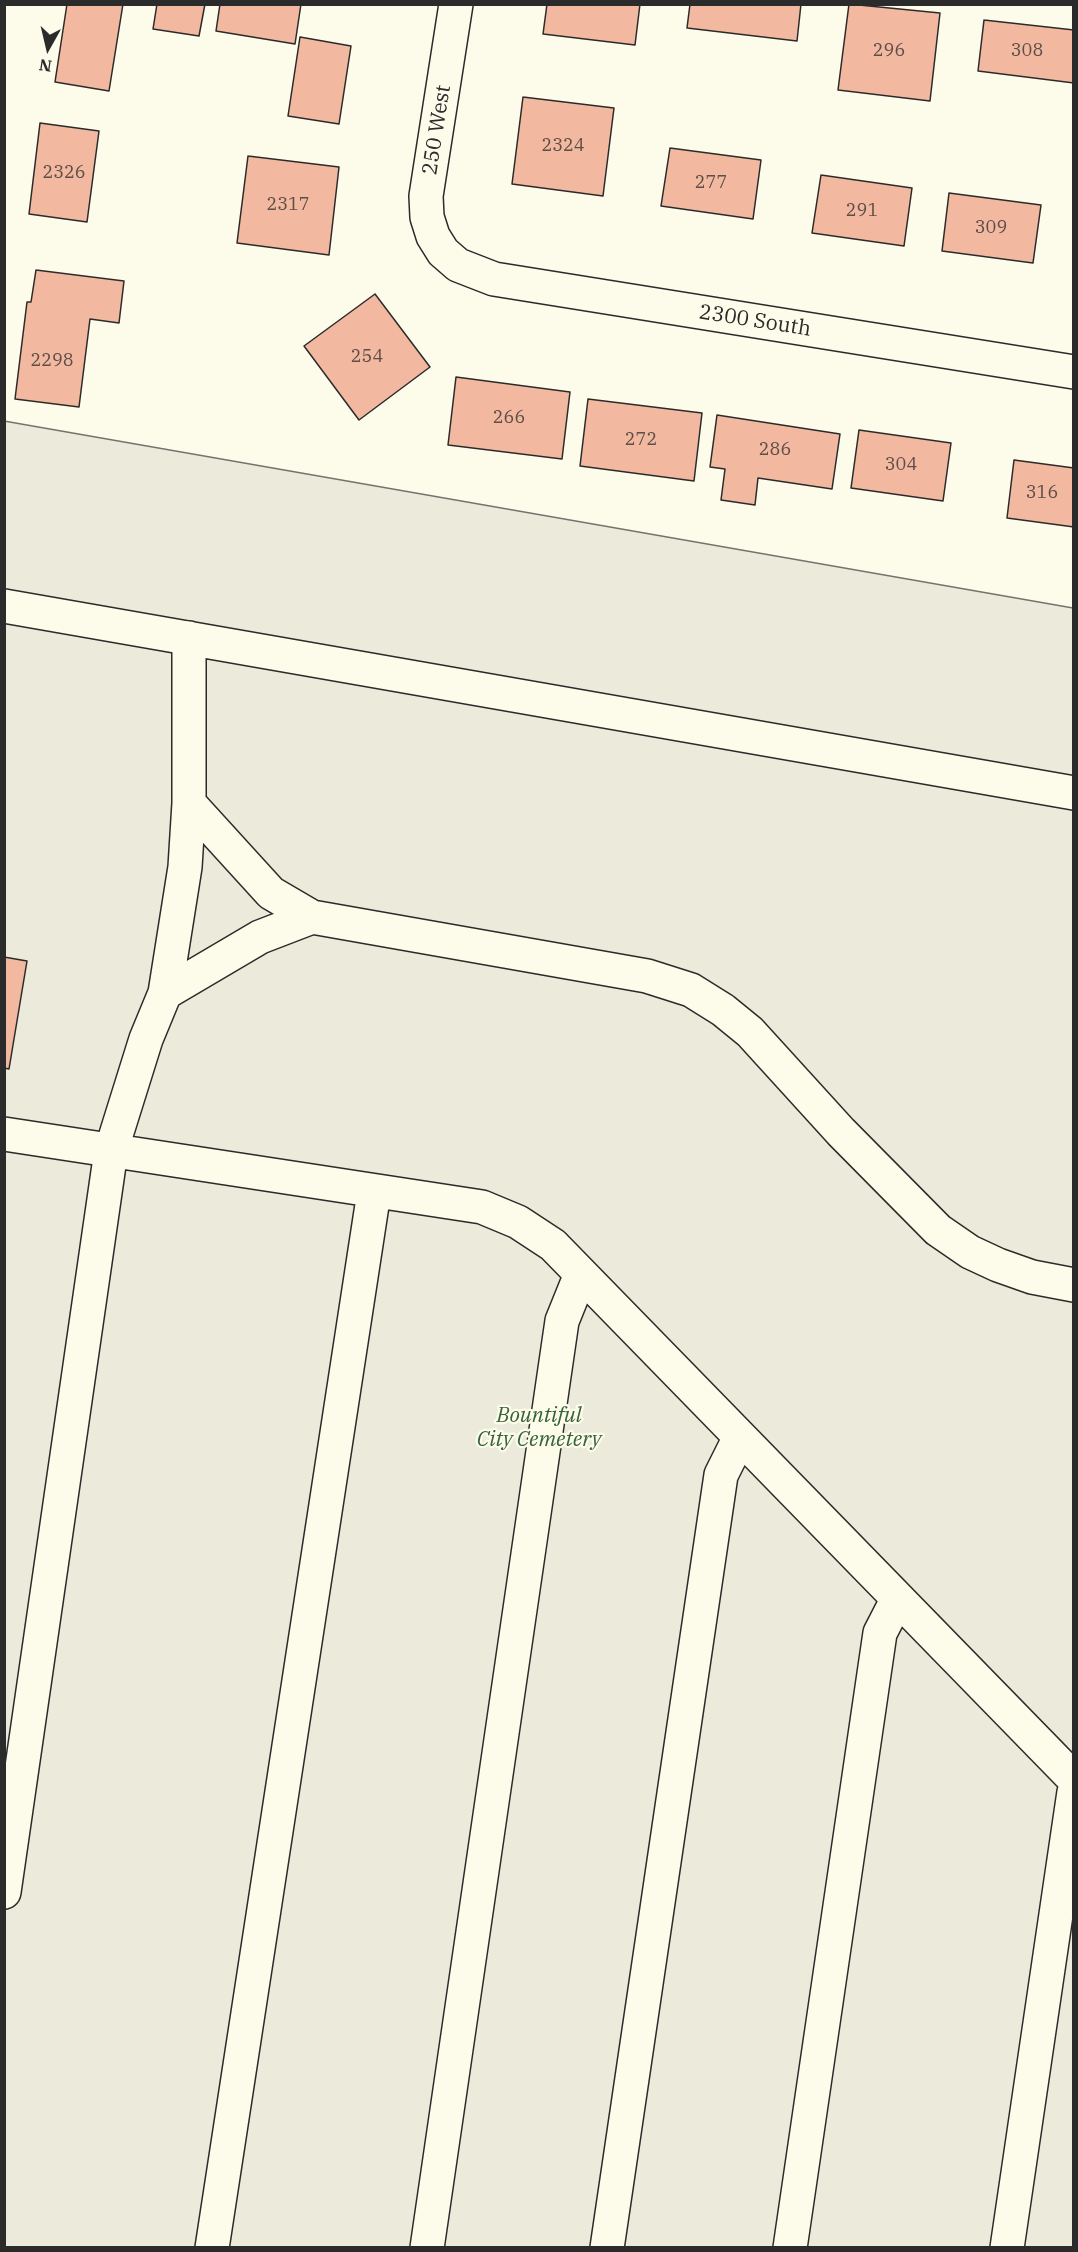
<!DOCTYPE html>
<html>
<head>
<meta charset="utf-8">
<style>
  body { margin:0 }
  #map { position:relative; width:1078px; height:2252px; overflow:hidden; background:#fdfbea; font-family:"IBM Plex Serif",serif }
  canvas { display:block }
  .frame { position:absolute; inset:0; border:6px solid #2b2b2b; pointer-events:none }
  .north { position:absolute; left:18px; top:18px; width:60px; height:60px; -webkit-text-stroke:4px #fdfbea; paint-order:stroke; rotate:188deg; font-size:16px; font-weight:700; line-height:24px; text-align:center; color:#2b2b2b }
  .north::after { content:''; display:block; margin:auto; width:21px; height:27px; background:#2b2b2b; clip-path:polygon(50% 0,100% 100%,50% 72%,0 100%) }
</style>
</head>
<body>
<div id="map">
<canvas width="1078" height="2252"></canvas>
<div class="frame"></div>
<div class="north">N</div>
</div>
<script>
const ctx = document.querySelector('canvas').getContext('2d');
ctx.lineJoin = 'round';
function paint(path, color) {
  ctx.fillStyle = color;
  ctx.fill(path, 'evenodd');
}
function shape(rows) {
  const path = new Path2D();
  for (const r of rows) {
    path.moveTo(r[0], r[1]);
    for (let i = 2; i < r.length; i += 2) path.lineTo(r[i], r[i + 1]);
  }
  return path;
}
function stroke(path, color, width, dash) {
  ctx.strokeStyle = color;
  ctx.lineWidth = width;
  ctx.lineCap = dash ? 'butt' : 'round';
  ctx.setLineDash(dash || []);
  ctx.stroke(path);
}
function write(font, color, halo, rows, align = 'center') {
  ctx.font = font + ' "IBM Plex Serif",serif';
  ctx.lineWidth = 4.5;
  ctx.setLineDash([]);
  ctx.textBaseline = 'middle';
  ctx.strokeStyle = halo;
  ctx.fillStyle = color;
  for (const [text, x, y, turn = 0] of rows) {
    ctx.save();
    ctx.translate(x, y);
    ctx.rotate((+turn || 0) * Math.PI / 180);
    ctx.textAlign = isNaN(turn) ? turn : align;
    if (halo) ctx.strokeText(text, 0, 0);
    ctx.fillText(text, 0, 0);
    ctx.restore();
  }
}
const green = shape([
  [4,421,1073,608,1073,2247,5,2247,4,421]
]);
paint(green, '#ecebdb');
stroke(green, '#74746e', 1.5);
const building = shape([
  [67,4,123,4,109,91,55,82,67,4],
  [157,4,205,4,199,36,153,29,157,4],
  [220,4,301,4,295,44,216,31,220,4],
  [547,4,640,4,635,45,543,34,547,4],
  [690,4,801,4,797,41,687,28,690,4],
  [849,4,940,13,930,101,838,90,849,4],
  [984,20,1074,30,1074,83,978,71,984,20],
  [300,37,351,46,339,124,288,116,300,37],
  [523,97,614,108,603,196,512,184,523,97],
  [40,123,99,131,87,222,29,214,40,123],
  [670,148,761,160,753,219,661,206,670,148],
  [248,156,339,167,329,255,237,243,248,156],
  [821,175,912,188,904,246,812,233,821,175],
  [949,193,1041,205,1033,263,942,251,949,193],
  [36,270,124,281,119,323,90,319,79,407,15,399,27,302,31,302,36,270],
  [375,294,430,367,359,420,304,346,375,294],
  [456,377,570,392,562,459,448,445,456,377],
  [588,399,702,413,694,481,580,466,588,399],
  [717,415,840,434,832,489,758,478,755,505,721,500,725,469,710,467,717,415],
  [859,430,951,443,943,501,851,488,859,430],
  [1014,460,1074,468,1074,527,1007,518,1014,460],
  [4,957,27,961,9,1069,4,1068,4,957]
]);
paint(building, '#f2b8a0');
stroke(building, '#2b2b2b', 1.5);
const minor = shape([
  [456,4,426,196,427,217,433,236,443,252,458,265,494,279,1074,372],
  [4,606,1074,793],
  [189,638,189,803,271,893,312,917,647,976,691,990,723,1010,750,1032,841,1132,938,1230,970,1252,998,1265,1032,1277,1074,1285],
  [165,993,185,867,189,803],
  [4,1134,482,1207,518,1222,553,1245,1074,1779],
  [4,1892,111,1151,146,1039,165,993,260,937,312,917],
  [212,2248,374,1192],
  [427,2248,562,1321,581,1274],
  [607,2248,721,1475,740,1437],
  [790,2248,880,1633,897,1600],
  [1007,2248,1074,1792]
]);
stroke(minor, '#2b2b2b', 36);
stroke(minor, '#fdfbea', 33);
write('18px', '#5d4e48', null, [
  ["296",889,51],
  ["308",1027,51],
  ["2324",563,146],
  ["2326",64,173],
  ["277",711,183],
  ["2317",288,205],
  ["291",862,211],
  ["309",991,228],
  ["254",367,357],
  ["2298",52,361],
  ["266",509,418],
  ["272",641,440],
  ["286",775,450],
  ["304",901,465],
  ["316",1042,493]
]);
write('21px', '#2b2b2b', '#fdfbea', [
  ["250 West",437,130,-81],
  ["2300 South",755,321,9]
]);
write('italic 21px', '#34623c', '#fdfbea', [
  ["Bountiful",539,1416],
  ["City Cemetery",539,1440]
]);
</script>
</body>
</html>
